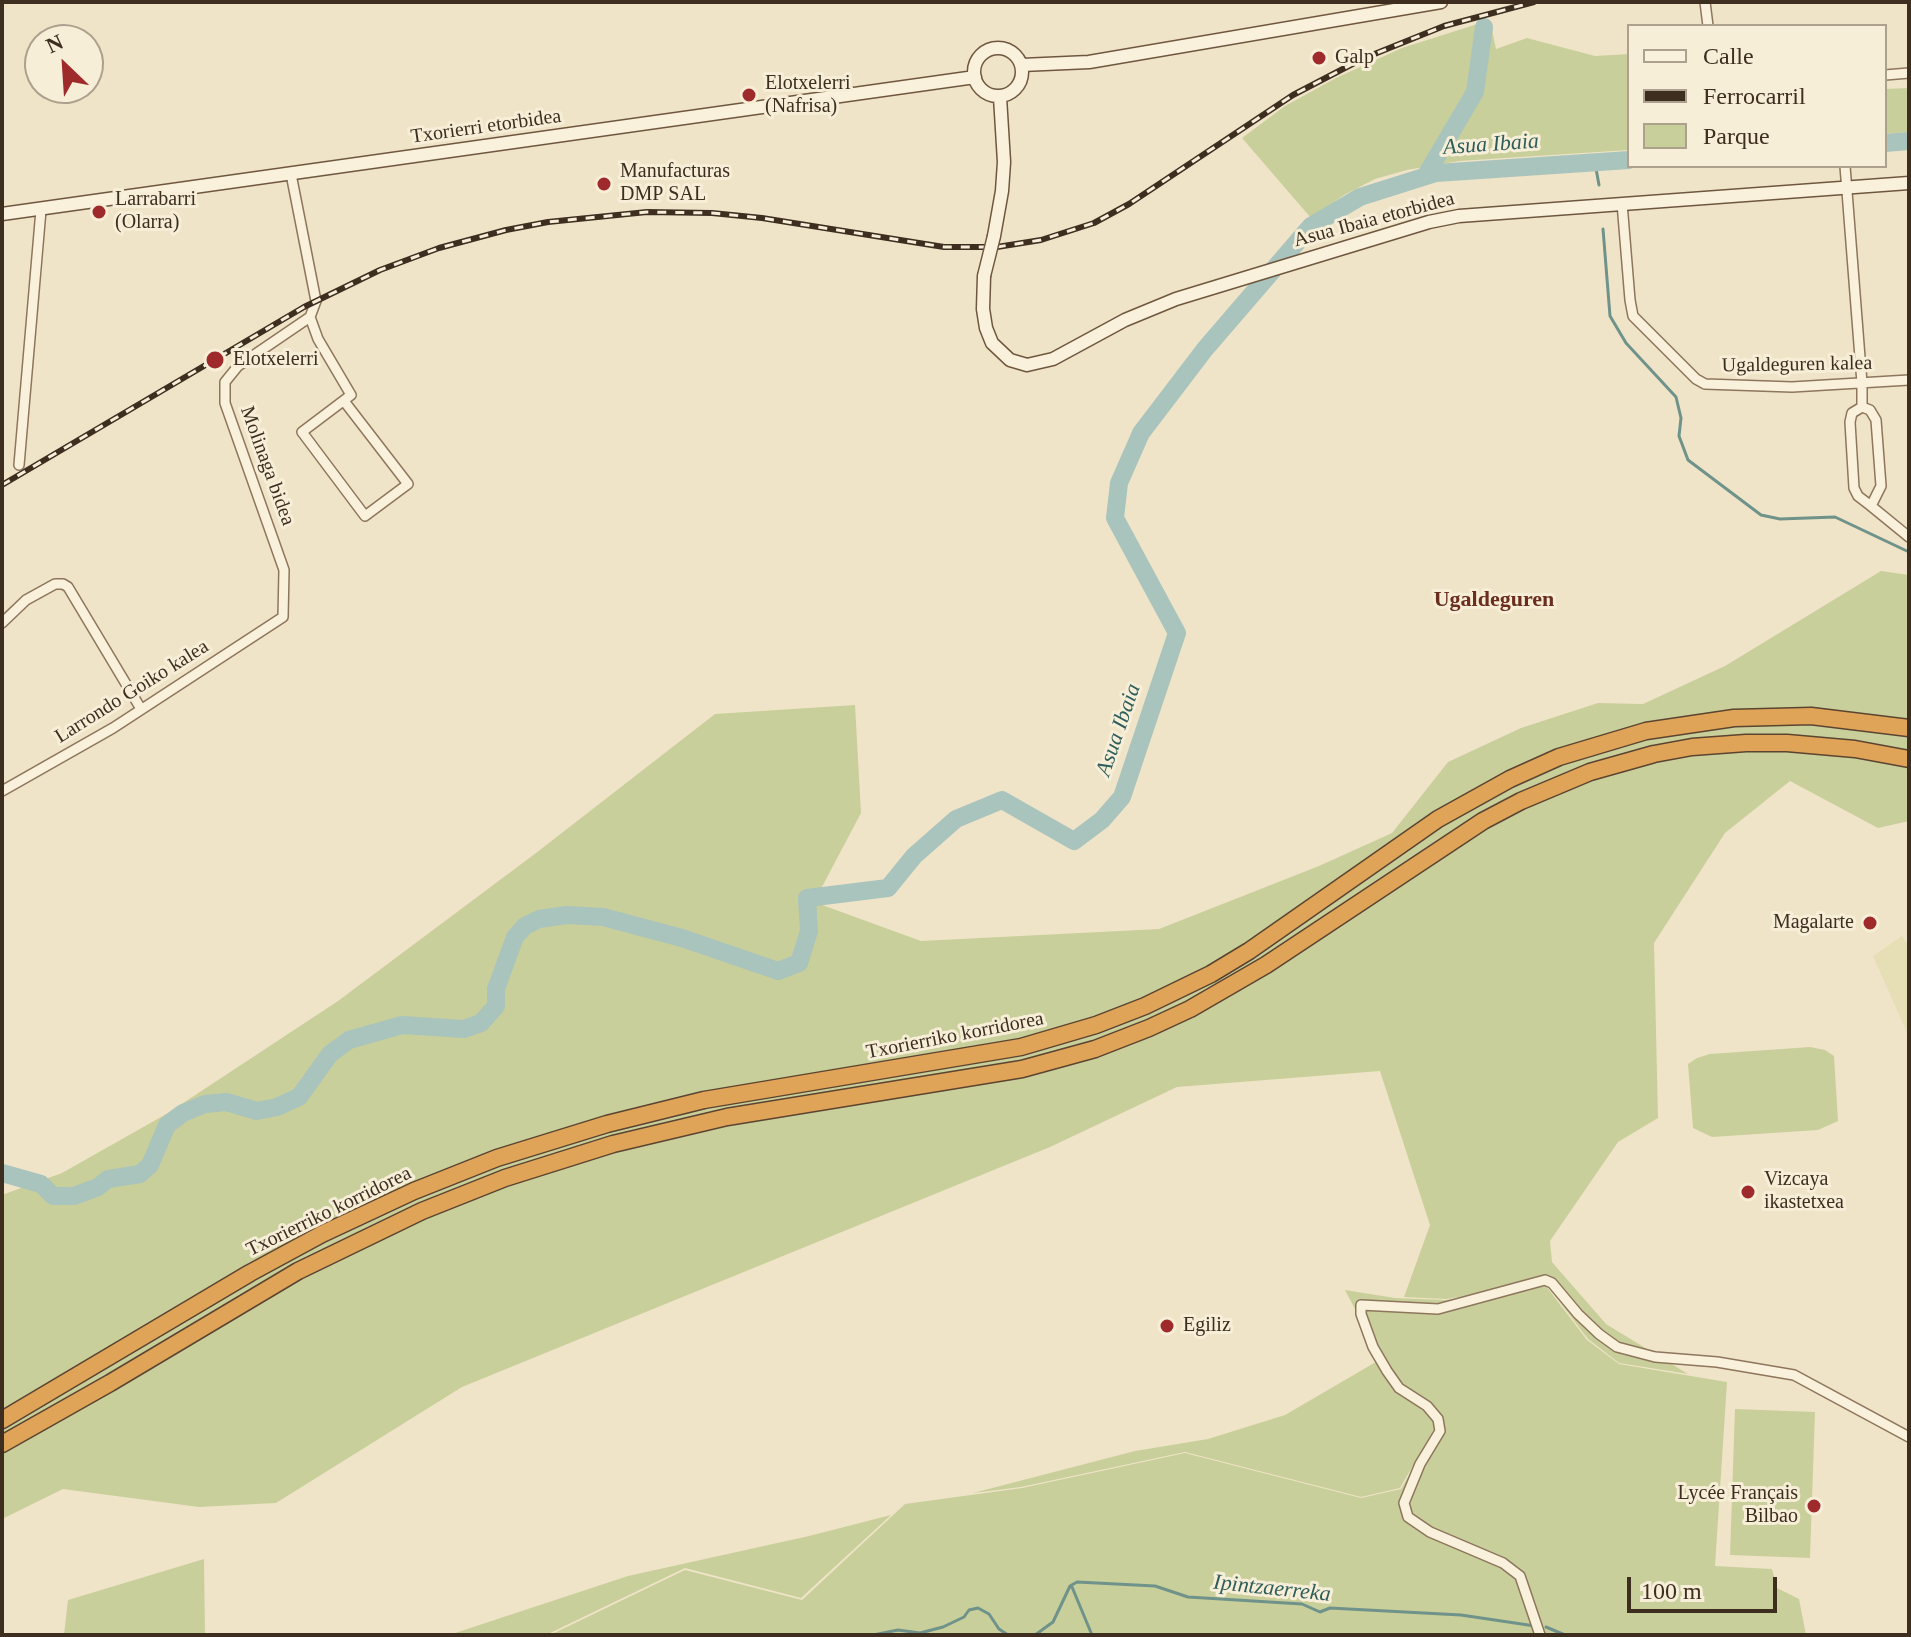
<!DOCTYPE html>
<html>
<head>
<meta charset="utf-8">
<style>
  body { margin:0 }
  #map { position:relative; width:1911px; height:1637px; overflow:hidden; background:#f0e4c8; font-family:"Times New Roman",serif }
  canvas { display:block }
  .frame { position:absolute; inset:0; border:4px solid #3d2e20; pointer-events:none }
  .legend { position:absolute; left:1627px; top:24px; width:260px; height:144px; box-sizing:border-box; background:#f7eed8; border:2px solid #ada18e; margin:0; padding:10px 14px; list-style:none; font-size:24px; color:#3d2e20 }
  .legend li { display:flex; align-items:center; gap:16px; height:40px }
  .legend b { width:40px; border:2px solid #ada18e }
  .north { position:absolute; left:24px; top:24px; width:80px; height:80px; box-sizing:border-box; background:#f7eed8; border:2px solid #ada18e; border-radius:50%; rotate:335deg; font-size:22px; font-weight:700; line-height:32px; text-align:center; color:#3d2e20 }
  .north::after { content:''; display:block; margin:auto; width:28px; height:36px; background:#9e2a2b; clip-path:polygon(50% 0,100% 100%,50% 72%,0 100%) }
  .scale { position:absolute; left:1627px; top:1577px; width:150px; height:36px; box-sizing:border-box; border:4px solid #3d2e20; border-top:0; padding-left:10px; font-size:24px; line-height:28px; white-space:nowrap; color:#3d2e20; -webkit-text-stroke:6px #f7eed8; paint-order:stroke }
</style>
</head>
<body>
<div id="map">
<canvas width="1911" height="1637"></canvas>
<div class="frame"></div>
<ul class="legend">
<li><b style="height:10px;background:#faf1dc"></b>Calle</li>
<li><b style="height:10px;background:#3d2e20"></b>Ferrocarril</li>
<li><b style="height:22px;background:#c9cf9b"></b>Parque</li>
</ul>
<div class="north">N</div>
<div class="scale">100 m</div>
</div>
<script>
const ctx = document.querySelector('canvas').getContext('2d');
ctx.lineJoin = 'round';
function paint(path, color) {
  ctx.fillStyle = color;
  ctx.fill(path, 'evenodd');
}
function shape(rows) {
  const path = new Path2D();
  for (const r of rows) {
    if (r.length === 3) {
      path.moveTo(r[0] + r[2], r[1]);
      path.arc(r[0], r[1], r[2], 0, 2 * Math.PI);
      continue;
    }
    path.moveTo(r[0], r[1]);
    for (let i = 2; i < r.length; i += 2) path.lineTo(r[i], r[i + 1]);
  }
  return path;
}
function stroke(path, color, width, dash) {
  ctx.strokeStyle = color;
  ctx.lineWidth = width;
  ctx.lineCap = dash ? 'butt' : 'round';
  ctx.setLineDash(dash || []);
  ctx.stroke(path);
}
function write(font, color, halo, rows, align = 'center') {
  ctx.font = font + ' "Times New Roman",serif';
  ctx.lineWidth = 6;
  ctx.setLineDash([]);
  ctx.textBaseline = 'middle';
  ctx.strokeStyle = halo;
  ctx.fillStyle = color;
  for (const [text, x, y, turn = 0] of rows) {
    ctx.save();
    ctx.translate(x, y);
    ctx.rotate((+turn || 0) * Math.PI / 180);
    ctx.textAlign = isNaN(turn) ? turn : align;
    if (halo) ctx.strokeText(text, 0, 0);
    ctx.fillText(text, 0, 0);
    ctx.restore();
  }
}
paint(shape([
  [1902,936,1909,947,1909,1037,1873,956]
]), '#e6deb5');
paint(shape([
  [1490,20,1496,49,1527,38,1595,56,1629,54,1629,150,1459,161,1407,170,1375,179,1344,195,1311,218,1242,138,1285,106,1336,78,1402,48],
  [1909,88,1909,132,1885,134,1885,89],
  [1881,571,1909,575,1909,821,1878,828,1790,781,1725,833,1654,943,1658,1118,1618,1142,1550,1241,1552,1262,1606,1324,1688,1374,1619,1363,1588,1339,1546,1284,1446,1299,1404,1297,1430,1225,1380,1071,1177,1087,1050,1147,462,1387,276,1503,199,1507,63,1489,2,1519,2,1195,62,1173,168,1113,338,1001,536,853,715,714,855,705,861,813,814,902,921,941,1159,929,1319,866,1392,833,1448,762,1521,728,1598,703,1643,704,1725,666],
  [1810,1047,1825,1050,1834,1056,1838,1121,1818,1130,1712,1137,1693,1128,1688,1064,1697,1058,1710,1054],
  [1546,1286,1587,1340,1619,1364,1727,1382,1715,1566,1772,1569,1777,1588,1799,1599,1806,1635,550,1635,685,1570,802,1600,905,1504,1022,1488,1185,1453,1361,1498,1401,1489,1439,1423,1403,1386,1369,1336,1345,1290,1395,1298,1446,1300],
  [1381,1359,1402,1387,1437,1424,1400,1488,1361,1497,1185,1452,1021,1487,973,1493,1135,1451,1208,1439,1285,1415],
  [1735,1409,1815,1412,1810,1558,1730,1555],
  [891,1515,801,1598,685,1568,546,1635,449,1635,628,1576,809,1536],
  [204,1559,205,1635,64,1635,68,1600]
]), '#c9cf9b');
stroke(shape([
  [1595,163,1599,185],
  [1603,229,1610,316,1626,343,1676,397,1681,418,1679,436,1688,460,1761,515,1780,519,1835,517,1909,552],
  [1072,1587,1092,1635],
  [1546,1627,1565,1635],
  [873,1635,898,1630,920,1633,943,1627,964,1617,969,1610,978,1608,989,1614,999,1629,1008,1635],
  [1035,1635,1053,1622,1070,1586,1077,1582,1155,1586,1188,1597,1302,1604,1320,1612,1330,1608,1461,1615,1535,1626]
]), '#6f938a', 3);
stroke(shape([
  [1885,143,1909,141],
  [1426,175,1475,92,1484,27],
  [2,1173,41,1184,53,1196,74,1196,98,1187,108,1179,140,1174,150,1165,167,1125,183,1113,205,1104,226,1102,257,1111,277,1107,299,1097,330,1054,349,1040,402,1025,464,1029,481,1023,496,1006,496,989,515,937,525,926,539,919,567,915,603,917,682,938,778,971,799,963,809,931,807,898,888,888,914,856,956,819,1002,800,1074,841,1102,820,1122,797,1177,633,1115,518,1119,483,1141,433,1205,349,1311,226,1360,197,1436,173,1629,160]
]), '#a9c4bc', 18);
const street = shape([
  [1705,2,1708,26],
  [1885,75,1909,73],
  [1845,166,1862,383,1862,407,1852,413,1850,422,1854,488,1858,496,1871,506,1881,486,1876,420,1870,410,1862,407],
  [1622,203,1630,300,1633,316,1696,379,1705,384,1792,387,1909,380],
  [310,317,318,339,351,395,302,432,365,516,408,484,344,401],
  [19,465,41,210],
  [1871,506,1909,537],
  [2,623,26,600,55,584,63,584,68,587,141,709],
  [2,791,113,728,283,617,284,570,225,403,225,382,238,366,310,317,316,301,291,174],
  [1540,1635,1520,1576,1503,1563,1430,1532,1408,1517,1404,1503,1420,1464,1440,1431,1438,1419,1427,1406,1399,1388,1387,1371,1373,1347,1361,1314,1361,1305,1438,1309,1545,1280,1552,1283,1578,1314,1599,1334,1617,1347,1655,1357,1717,1362,1794,1375,1909,1437]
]);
const secondary = shape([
  [998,72,24],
  [1022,65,1089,62,1441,2],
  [2,214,975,77],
  [994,236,1002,191,1004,162,1000,97],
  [984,276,983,309,986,328,992,343,1010,360,1027,365,1053,359,1125,320,1176,299,1429,222,1459,216,1909,183]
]);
const highway = shape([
  [2,1420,250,1273,322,1234,414,1191,497,1158,607,1124,704,1100,1021,1047,1096,1025,1145,1006,1211,974,1249,951,1438,819,1510,779,1559,757,1646,731,1734,718,1811,716,1909,728],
  [2,1444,110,1383,298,1271,422,1211,505,1178,613,1144,727,1117,1022,1069,1095,1049,1149,1028,1190,1009,1266,965,1483,821,1521,801,1590,772,1654,754,1692,747,1746,743,1787,743,1855,749,1909,759]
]);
stroke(street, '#8d765c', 12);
stroke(secondary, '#6f573f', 15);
stroke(highway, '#5b4430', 19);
stroke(street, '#faf1dc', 9);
stroke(secondary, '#faf1dc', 12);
stroke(highway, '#e0a458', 16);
const rail = shape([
  [2,485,304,307,380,270,439,248,506,230,548,222,647,212,712,213,762,218,944,247,997,247,1041,240,1094,223,1129,204,1293,95,1362,59,1444,26,1534,2]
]);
stroke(rail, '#3d2e20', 6);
stroke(rail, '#f7eed8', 3, [9]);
const secondaryBridge = shape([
  [984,276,994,236]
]);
stroke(secondaryBridge, '#6f573f', 15, []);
stroke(secondaryBridge, '#faf1dc', 12);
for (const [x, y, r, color] of [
  [1319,58,8,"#9e2a2b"],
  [749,95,8,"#9e2a2b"],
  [604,184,8,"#9e2a2b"],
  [99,212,8,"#9e2a2b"],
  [215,360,10,"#9e2a2b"],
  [1870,923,8,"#9e2a2b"],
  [1748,1192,8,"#9e2a2b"],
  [1167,1326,8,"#9e2a2b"],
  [1814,1506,8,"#9e2a2b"]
]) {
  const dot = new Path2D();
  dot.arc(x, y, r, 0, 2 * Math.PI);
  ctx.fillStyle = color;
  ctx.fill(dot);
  stroke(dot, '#f7eed8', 3);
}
write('20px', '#3d2e20', '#f7eed8', [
  ["Galp",1335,58],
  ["Elotxelerri",765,84],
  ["(Nafrisa)",765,107],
  ["Manufacturas",620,172],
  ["DMP SAL",620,195],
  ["Larrabarri",115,200],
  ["(Olarra)",115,223],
  ["Elotxelerri",233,360],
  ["Magalarte",1854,923,"right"],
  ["Vizcaya",1764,1180],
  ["ikastetxea",1764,1203],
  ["Egiliz",1183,1326],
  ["Lycée Français",1798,1494,"right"],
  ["Bilbao",1798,1517,"right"]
], 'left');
write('20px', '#3d2e20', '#f7eed8', [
  ["Txorierri etorbidea",486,127,-8],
  ["Asua Ibaia etorbidea",1374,220,-15],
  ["Ugaldeguren kalea",1797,365,-1],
  ["Molinaga bidea",267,466,70],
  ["Larrondo Goiko kalea",132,692,-32],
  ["Txorierriko korridorea",955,1036,-11],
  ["Txorierriko korridorea",329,1212,-26]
]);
write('italic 22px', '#2f5d5a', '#f7eed8', [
  ["Asua Ibaia",1491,145,-4],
  ["Asua Ibaia",1119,730,-71],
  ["Ipintzaerreka",1272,1589,6]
]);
write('bold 22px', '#6b2e1e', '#f7eed8', [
  ["Ugaldeguren",1494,600]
]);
</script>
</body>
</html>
